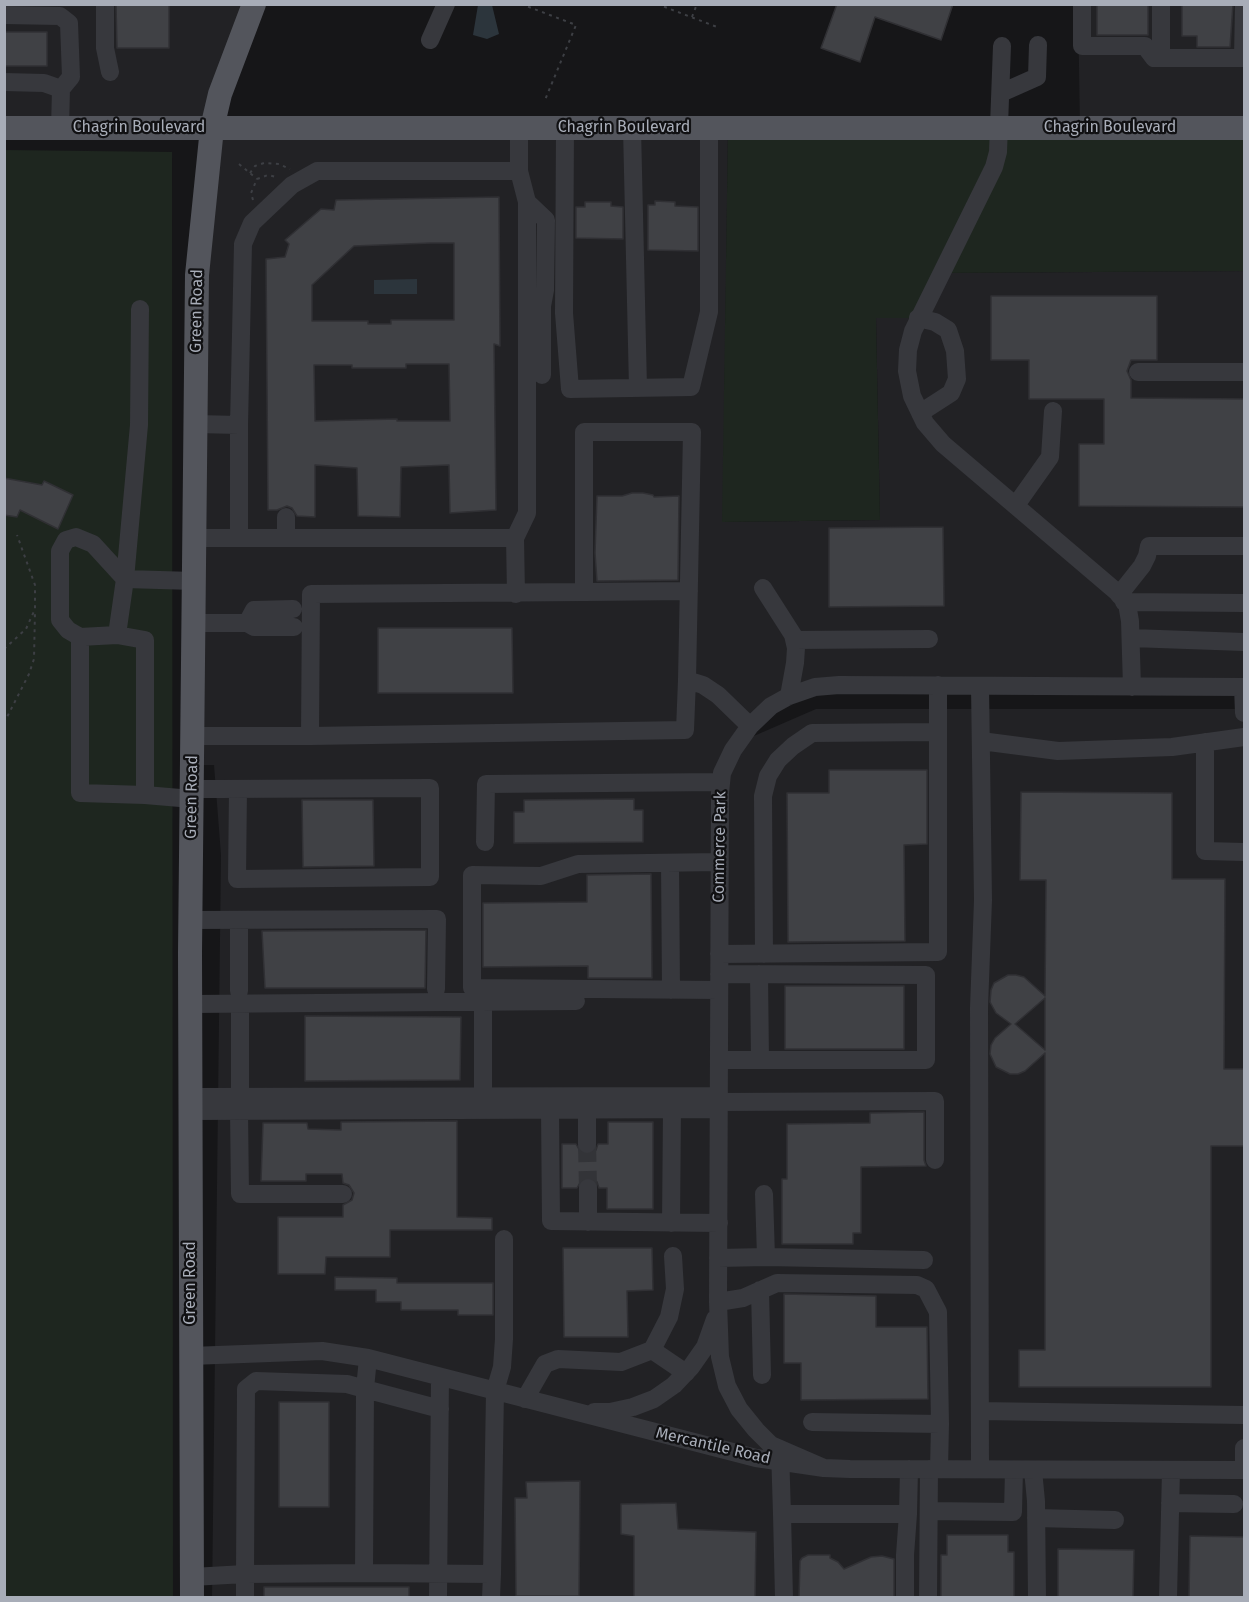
<!DOCTYPE html>
<html>
<head>
<meta charset="utf-8">
<style>
  body { margin:0 }
  #map { position:relative; width:1249px; height:1602px; overflow:hidden; background:#161618; font-family:"Fira Sans",sans-serif }
  canvas { display:block }
  .frame { position:absolute; inset:0; border:6px solid #a8adb8; pointer-events:none }
</style>
</head>
<body>
<div id="map">
<canvas width="1249" height="1602"></canvas>
<div class="frame"></div>
</div>
<script>
const ctx = document.querySelector('canvas').getContext('2d');
ctx.lineJoin = 'round';
function paint(path, color) {
  ctx.fillStyle = color;
  ctx.fill(path, 'evenodd');
}
function shape(rows) {
  const path = new Path2D();
  for (const r of rows) {
    path.moveTo(r[0], r[1]);
    for (let i = 2; i < r.length; i += 2) path.lineTo(r[i], r[i + 1]);
  }
  return path;
}
function stroke(path, color, width, dash) {
  ctx.strokeStyle = color;
  ctx.lineWidth = width;
  ctx.lineCap = dash ? 'butt' : 'round';
  ctx.setLineDash(dash || []);
  ctx.stroke(path);
}
function write(font, color, halo, rows, align = 'center') {
  ctx.font = font + ' "Fira Sans",sans-serif';
  ctx.lineWidth = 4.5;
  ctx.setLineDash([]);
  ctx.textBaseline = 'middle';
  ctx.strokeStyle = halo;
  ctx.fillStyle = color;
  for (const [text, x, y, turn = 0] of rows) {
    ctx.save();
    ctx.translate(x, y);
    ctx.rotate((+turn || 0) * Math.PI / 180);
    ctx.textAlign = isNaN(turn) ? turn : align;
    if (halo) ctx.strokeText(text, 0, 0);
    ctx.fillText(text, 0, 0);
    ctx.restore();
  }
}
paint(shape([
  [4,5,253,5,212,127,728,128,723,522,880,520,876,318,941,273,1244,271,1244,687,839,685,789,696,740,742,816,709,1244,709,1244,1597,212,1597,221,855,214,765,192,765,212,128,5,128],
  [1078,5,1244,5,1244,128,1080,128]
]), '#222225');
paint(shape([
  [728,128,1244,128,1244,271,941,273,918,318,876,318,880,520,722,522],
  [5,150,172,152,173,1597,5,1598]
]), '#1e261f');
paint(shape([
  [478,5,492,5,499,34,487,39,473,35],
  [417,279,417,294,374,294,374,280]
]), '#2c353c');
const building = shape([
  [116,4,169,4,169,48,117,48,116,4],
  [837,4,953,4,941,40,875,17,860,62,821,48,837,4],
  [1097,4,1148,4,1148,35,1097,35,1097,4],
  [1182,4,1233,4,1230,47,1197,47,1197,36,1182,36,1182,4],
  [4,32,47,32,47,66,4,66,4,32],
  [499,197,500,346,494,344,496,510,450,513,449,465,401,467,400,517,358,516,357,468,315,465,315,517,297,516,292,508,287,506,277,510,268,510,266,259,285,257,289,244,285,240,321,209,334,210,336,200,499,197],
  [431,243,454,243,454,320,391,320,391,324,368,324,368,321,312,321,312,285,354,246,431,243],
  [406,364,449,364,450,421,397,421,397,419,315,421,314,365,352,365,352,368,406,368,406,364],
  [655,201,675,202,675,206,698,207,698,251,648,250,648,205,655,205,655,201],
  [585,202,611,202,611,206,623,207,623,239,576,238,576,207,585,207,585,202],
  [991,296,1157,296,1157,360,1131,360,1127,371,1131,380,1131,398,1245,399,1245,507,1079,506,1079,444,1104,444,1104,399,1029,399,1029,360,991,360,991,296],
  [4,478,42,485,44,481,73,495,58,529,20,510,17,517,4,515,4,478],
  [632,493,643,493,653,495,654,497,679,496,678,580,597,581,595,553,597,496,622,496,632,493],
  [943,527,944,606,829,607,829,528,943,527],
  [378,628,512,628,513,693,378,693,378,628],
  [829,770,927,770,927,844,904,845,905,941,788,942,787,793,829,793,829,770],
  [1021,792,1172,793,1172,879,1225,879,1224,1069,1245,1069,1245,1146,1211,1146,1211,1387,1019,1387,1019,1350,1045,1350,1045,1053,1025,1071,1018,1074,1010,1074,996,1067,990,1054,991,1045,995,1038,1011,1024,996,1013,990,1002,991,990,994,983,1008,975,1016,975,1024,977,1045,996,1046,880,1020,880,1021,792],
  [1045,998,1045,1050,1015,1024,1045,998],
  [634,799,634,810,643,810,643,842,514,843,514,812,524,812,524,800,634,799],
  [302,800,373,800,374,866,303,867,302,800],
  [651,874,652,978,588,978,588,966,483,967,483,903,587,902,587,875,651,874],
  [426,930,425,988,265,988,262,931,426,930],
  [785,986,904,986,904,1049,785,1049,785,986],
  [305,1016,461,1017,460,1080,305,1081,305,1016],
  [924,1112,924,1160,926,1166,861,1167,861,1233,853,1233,853,1244,782,1244,782,1179,787,1179,787,1124,870,1123,870,1113,924,1112],
  [457,1121,457,1217,492,1218,492,1230,390,1230,390,1257,326,1257,325,1274,278,1274,278,1217,343,1217,343,1205,352,1200,354,1193,349,1185,343,1183,342,1174,306,1174,306,1181,261,1181,263,1123,307,1123,308,1129,341,1130,341,1122,457,1121],
  [608,1122,653,1122,653,1209,607,1209,607,1188,599,1188,597,1182,589,1177,582,1179,577,1188,562,1188,562,1144,576,1144,581,1153,586,1155,592,1154,596,1150,598,1144,608,1144,608,1122],
  [563,1248,652,1248,653,1290,627,1291,628,1337,564,1337,563,1248],
  [335,1277,397,1278,397,1283,493,1283,493,1315,458,1315,458,1310,401,1310,401,1302,376,1302,376,1290,335,1290,335,1277],
  [784,1294,876,1296,876,1327,927,1327,928,1399,801,1400,801,1363,784,1363,784,1294],
  [279,1402,329,1402,329,1507,279,1507,279,1402],
  [580,1481,579,1596,516,1596,515,1498,527,1498,526,1482,580,1481],
  [676,1503,678,1529,756,1532,755,1598,634,1598,634,1536,621,1534,621,1504,676,1503],
  [947,1535,1008,1535,1008,1552,1014,1552,1014,1598,941,1598,941,1555,947,1555,947,1535],
  [1190,1536,1245,1537,1245,1598,1189,1598,1190,1536],
  [1058,1549,1134,1550,1133,1598,1058,1598,1058,1549],
  [808,1555,830,1555,830,1558,838,1562,844,1569,871,1557,882,1556,894,1559,894,1598,799,1598,800,1561,802,1558,808,1555],
  [264,1587,409,1587,409,1598,264,1598,264,1587]
]);
paint(building, '#404145');
stroke(building, '#303034', 1.5);
stroke(shape([
  [587,1144,588,1188]
]), '#333438', 18, [18, 9]);
stroke(shape([
  [521,4,576,25,545,100],
  [657,4,717,27],
  [692,17,697,4],
  [239,164,257,179],
  [250,173,255,166,264,163,279,164,290,169],
  [253,200,251,193,257,179,268,175,276,177],
  [4,649,26,629,35,609,35,585,17,535],
  [4,723,29,674,34,659,35,611]
]), '#3d3f44', 2, [3, 4.5]);
stroke(shape([
  [105,4,105,48,110,72],
  [1082,4,1082,46,1145,46,1154,58,1244,58],
  [4,15,60,16,69,23,71,77,61,89,60,128],
  [430,40,446,4],
  [1002,46,998,152,994,167,913,331,908,350,907,371,912,396,925,423,943,444,1118,593,1127,604,1130,621,1132,687],
  [1161,58,1161,4],
  [1243,58,1244,4],
  [4,82,44,83,61,89],
  [1001,93,1037,77,1038,45],
  [565,128,564,313,570,389,691,387,709,312,709,128],
  [632,128,638,388],
  [527,202,546,220,545,290,542,306,542,375],
  [918,318,935,322,948,330,955,351,957,379,951,393,920,413],
  [1138,372,1244,372],
  [196,424,239,425,243,244,252,223,292,185,317,171,519,171],
  [239,425,239,538],
  [1016,505,1050,457,1053,411],
  [286,517,286,538],
  [194,538,515,538,527,513,527,202,519,171,519,129],
  [515,538,516,594],
  [125,579,93,544,76,537,66,540,60,551,60,620,68,630,80,637,117,635,125,579,194,581],
  [125,579,139,425,140,309],
  [763,588,793,635,796,648,795,663,789,696],
  [584,592,689,591],
  [1119,595,1142,566,1147,556,1149,546,1244,546],
  [1124,602,1244,603],
  [194,623,247,623,254,627,294,627],
  [247,623,254,610,293,609],
  [117,635,145,640,145,795],
  [80,637,80,793,145,795,192,799],
  [1131,638,1244,642],
  [794,640,929,639],
  [980,686,983,900,979,1008,980,1469],
  [1243,687,1244,713],
  [192,736,310,736,311,594,584,592,584,432,692,432,687,680,703,685,718,695,750,726],
  [310,736,685,730,687,680],
  [981,741,1058,751,1172,747,1244,737],
  [1205,742,1205,851,1244,852],
  [192,789,218,789,430,788,430,877,237,879,238,789],
  [485,842,486,784,721,782],
  [670,863,671,990],
  [191,920,437,919,436,989],
  [719,954,938,952,938,685],
  [764,954,763,796,768,776,778,760,793,746,812,733,938,732],
  [759,974,760,1060],
  [719,990,472,988,472,875,541,876,578,864,719,862],
  [239,991,239,920],
  [483,1002,483,1096],
  [191,1004,576,1001],
  [240,1004,240,1097],
  [719,1060,926,1060,926,975,719,974],
  [191,1097,719,1096],
  [719,1102,935,1101,935,1160],
  [550,1110,551,1221,719,1223],
  [587,1110,587,1144],
  [191,1111,719,1109],
  [239,1111,240,1194,343,1194],
  [764,1194,766,1257],
  [588,1222,588,1188],
  [671,1223,672,1109],
  [718,1258,766,1257,924,1260],
  [760,1290,762,1375],
  [718,1302,743,1298,777,1283,917,1285,926,1289,938,1312,940,1424,812,1422],
  [652,1350,669,1317,675,1289,673,1256],
  [191,1356,322,1351,368,1358,756,1458,824,1468,850,1469,1244,1470],
  [525,1399,545,1364,558,1359,621,1362,652,1350,686,1373],
  [980,1411,1244,1415],
  [594,1412,610,1412,633,1407,654,1399,674,1385,691,1367,705,1347,715,1319],
  [780,1450,782,1514,908,1514,909,1469],
  [824,1468,771,1445,756,1430,739,1409,727,1386,720,1357,718,1302,720,793,722,773,733,750,750,726,771,706,789,696,815,687,839,685,1244,687],
  [939,1469,940,1424],
  [1033,1470,1036,1501,1037,1598],
  [1244,1470,1244,1448],
  [1170,1503,1234,1504],
  [929,1511,1013,1512,1014,1470],
  [782,1514,784,1598],
  [1036,1518,1115,1520],
  [364,1573,492,1574,495,1391,502,1367,504,1339,504,1239],
  [192,1577,245,1574,246,1389,256,1381,347,1384,365,1389,368,1358],
  [245,1598,245,1574,364,1573,365,1389,440,1409],
  [438,1598,440,1377],
  [491,1598,492,1574],
  [905,1598,905,1555,908,1514],
  [928,1598,929,1469],
  [1168,1598,1171,1470]
]), '#37383d', 18);
stroke(shape([
  [4,128,1244,128],
  [192,1598,190,952,197,275,212,128,220,94,254,4]
]), '#53555c', 24);
write('16px', '#a8adb8', '#111113', [
  ["Chagrin Boulevard",139,128],
  ["Chagrin Boulevard",624,128],
  ["Chagrin Boulevard",1110,128],
  ["Green Road",197,311,-89],
  ["Green Road",192,797,-89],
  ["Commerce Park",720,847,-89],
  ["Green Road",191,1283,-90],
  ["Mercantile Road",713,1446,13]
]);
</script>
</body>
</html>
